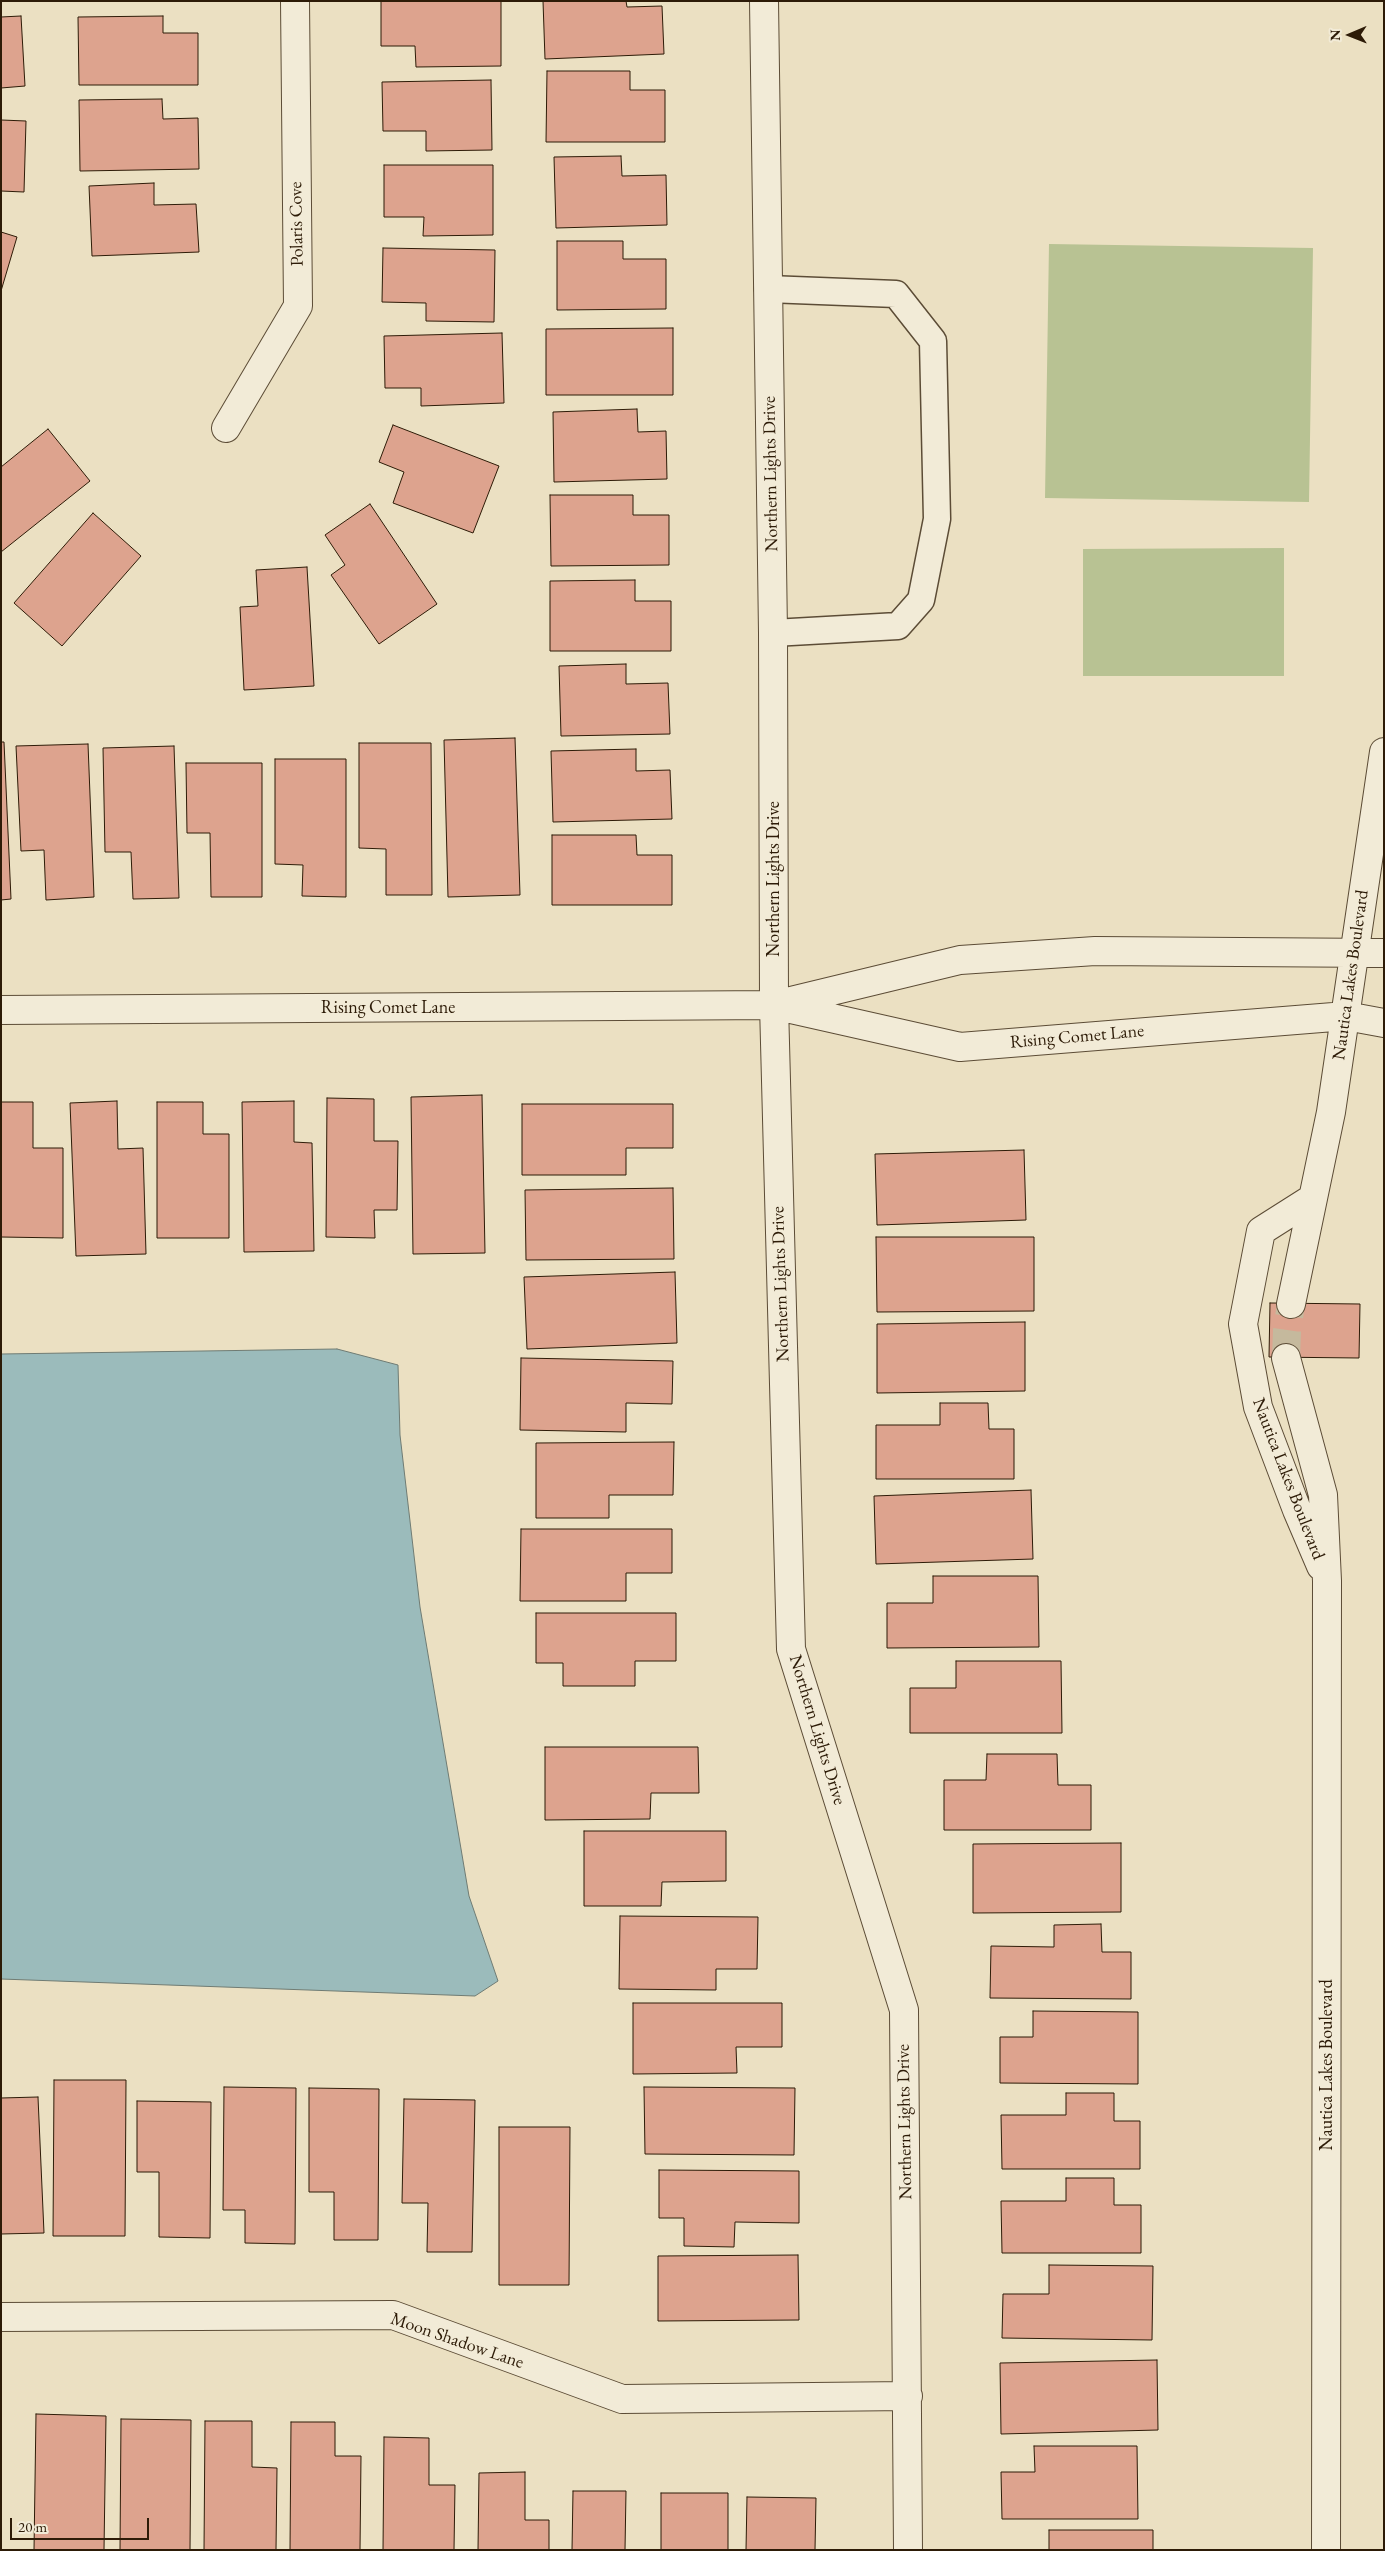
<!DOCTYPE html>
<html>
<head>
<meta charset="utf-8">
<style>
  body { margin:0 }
  #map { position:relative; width:1385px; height:2551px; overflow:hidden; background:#ebe0c2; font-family:"EB Garamond",serif }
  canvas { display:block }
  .frame { position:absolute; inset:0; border:2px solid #2d1b07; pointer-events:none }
  .north { position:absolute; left:1325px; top:10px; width:50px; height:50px; -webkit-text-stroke:4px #f2ebd7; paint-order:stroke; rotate:269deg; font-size:14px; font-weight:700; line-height:20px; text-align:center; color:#2d1b07 }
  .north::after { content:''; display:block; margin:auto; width:18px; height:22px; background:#2d1b07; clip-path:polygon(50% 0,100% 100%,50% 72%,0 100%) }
  .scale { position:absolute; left:10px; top:2518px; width:139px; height:22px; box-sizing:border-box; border:2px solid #2d1b07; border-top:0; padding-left:6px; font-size:15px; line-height:18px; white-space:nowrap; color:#2d1b07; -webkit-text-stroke:4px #f2ebd7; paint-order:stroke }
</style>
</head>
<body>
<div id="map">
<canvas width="1385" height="2551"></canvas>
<div class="frame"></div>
<div class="north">N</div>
<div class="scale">20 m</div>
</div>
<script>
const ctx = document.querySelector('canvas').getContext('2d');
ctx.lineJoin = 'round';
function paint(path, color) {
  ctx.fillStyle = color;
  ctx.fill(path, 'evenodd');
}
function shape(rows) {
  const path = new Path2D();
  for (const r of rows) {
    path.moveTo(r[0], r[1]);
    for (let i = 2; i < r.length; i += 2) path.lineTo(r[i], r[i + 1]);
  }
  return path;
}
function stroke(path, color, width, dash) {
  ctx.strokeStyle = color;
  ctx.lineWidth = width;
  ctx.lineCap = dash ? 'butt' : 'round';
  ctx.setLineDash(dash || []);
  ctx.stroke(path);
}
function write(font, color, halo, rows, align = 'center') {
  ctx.font = font + ' "EB Garamond",serif';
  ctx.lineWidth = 5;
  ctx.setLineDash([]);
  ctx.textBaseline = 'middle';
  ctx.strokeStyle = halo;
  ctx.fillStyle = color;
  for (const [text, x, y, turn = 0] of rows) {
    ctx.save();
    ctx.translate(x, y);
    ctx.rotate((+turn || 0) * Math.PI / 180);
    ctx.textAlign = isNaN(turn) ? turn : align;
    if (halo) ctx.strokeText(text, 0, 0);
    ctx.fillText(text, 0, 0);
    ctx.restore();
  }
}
paint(shape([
  [1049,244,1313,248,1309,502,1045,498],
  [1284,548,1284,676,1083,676,1083,549]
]), '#b8c293');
const water = shape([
  [337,1349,398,1365,400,1435,420,1607,469,1896,498,1981,475,1996,1,1979,1,1354,337,1349]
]);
paint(water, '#9bbbbb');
stroke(water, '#6f7b73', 1);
const building = shape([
  [381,1,501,1,501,66,416,67,415,46,381,46,381,1],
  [543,1,626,1,627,7,662,6,664,54,545,59,543,1],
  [21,16,25,86,1,88,1,17,21,16],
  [163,16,163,33,198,33,198,85,79,85,78,17,163,16],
  [547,71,630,71,630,90,665,90,665,142,546,142,547,71],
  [491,80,492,150,426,151,426,131,383,131,382,82,491,80],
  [162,99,163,119,198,118,199,169,80,171,79,100,162,99],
  [1,120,26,121,24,192,1,191,1,120],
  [621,156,622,176,666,175,667,225,556,228,554,157,621,156],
  [384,165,493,165,493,235,423,236,424,217,384,217,384,165],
  [154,183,154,205,196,204,199,252,92,256,89,186,154,183],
  [1,232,17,237,1,291,1,232],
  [557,241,623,241,623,259,666,259,666,309,557,310,557,241],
  [383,248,495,250,494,322,426,321,426,303,382,302,383,248],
  [673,328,673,395,546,395,546,329,673,328],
  [502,333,504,403,421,406,421,388,385,388,384,336,502,333],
  [637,409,638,432,666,431,667,479,554,482,553,412,637,409],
  [393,425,499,466,473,533,393,503,404,472,379,462,393,425],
  [48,429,90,481,1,552,1,467,48,429],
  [550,495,633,495,633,515,669,515,669,565,551,566,550,495],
  [370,504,437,604,379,644,331,575,345,565,325,535,370,504],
  [93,513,141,556,62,646,14,603,93,513],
  [307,567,314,686,244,690,240,607,258,606,256,570,307,567],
  [635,580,635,601,671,601,671,651,550,651,550,581,635,580],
  [626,664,626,684,668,683,670,734,561,736,559,666,626,664],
  [515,738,520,895,448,897,444,740,515,738],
  [1,742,4,742,11,899,1,900,1,742],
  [359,743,431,743,432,895,386,895,386,849,359,848,359,743],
  [88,744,94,897,46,900,44,850,21,851,16,746,88,744],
  [174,746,179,898,133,899,131,852,105,852,103,748,174,746],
  [636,749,636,771,670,770,672,819,553,822,551,751,636,749],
  [275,759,346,759,346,897,302,896,303,865,275,864,275,759],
  [186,763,262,763,262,897,211,897,210,833,187,833,186,763],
  [552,835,636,835,637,855,672,855,672,905,552,905,552,835],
  [482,1095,485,1253,413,1254,411,1097,482,1095],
  [327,1098,374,1099,374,1141,398,1141,397,1210,374,1210,375,1238,326,1237,327,1098],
  [117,1101,118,1149,143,1148,146,1254,76,1256,70,1103,117,1101],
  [294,1101,294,1142,312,1143,314,1251,244,1252,242,1102,294,1101],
  [1,1102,33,1102,33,1148,63,1148,63,1238,1,1237,1,1102],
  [157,1102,203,1102,203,1134,229,1134,229,1238,157,1238,157,1102],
  [522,1104,673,1104,673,1148,626,1148,626,1175,522,1175,522,1104],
  [1024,1150,1026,1220,877,1225,875,1154,1024,1150],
  [673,1188,674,1259,526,1260,525,1190,673,1188],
  [876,1237,1034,1237,1034,1311,877,1312,876,1237],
  [675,1272,677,1343,527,1349,524,1277,675,1272],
  [1270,1303,1360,1304,1359,1358,1269,1357,1270,1303],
  [1025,1322,1025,1391,877,1393,877,1324,1025,1322],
  [521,1358,673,1361,672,1404,626,1403,626,1432,520,1430,521,1358],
  [940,1403,988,1403,989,1429,1014,1429,1014,1479,876,1479,876,1425,940,1425,940,1403],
  [674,1442,673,1495,609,1495,609,1518,536,1518,536,1443,674,1442],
  [1031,1490,1033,1559,876,1564,874,1496,1031,1490],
  [521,1529,672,1529,672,1573,626,1573,626,1601,520,1601,521,1529],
  [933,1576,1038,1576,1039,1647,887,1648,887,1603,933,1603,933,1576],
  [536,1613,676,1613,676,1661,635,1661,635,1686,563,1686,563,1663,536,1663,536,1613],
  [956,1661,1061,1661,1062,1733,910,1733,910,1688,956,1688,956,1661],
  [545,1747,698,1747,699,1793,651,1793,650,1819,545,1820,545,1747],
  [987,1754,1057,1754,1058,1785,1091,1785,1091,1830,944,1830,944,1780,986,1780,987,1754],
  [584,1831,726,1831,726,1881,662,1882,661,1906,584,1906,584,1831],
  [1121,1843,1121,1912,973,1913,973,1844,1121,1843],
  [620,1916,758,1917,757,1969,716,1969,716,1990,619,1989,620,1916],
  [1101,1924,1102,1952,1131,1952,1131,1999,990,1998,991,1946,1054,1947,1054,1925,1101,1924],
  [633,2003,782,2003,782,2047,736,2047,737,2073,633,2074,633,2003],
  [1033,2011,1138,2012,1138,2084,1000,2083,1000,2037,1033,2037,1033,2011],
  [54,2080,126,2080,125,2236,53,2236,54,2080],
  [224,2087,296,2088,295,2244,245,2243,245,2210,223,2210,224,2087],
  [644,2087,795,2088,794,2155,645,2154,644,2087],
  [309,2088,379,2089,378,2240,334,2240,334,2192,309,2192,309,2088],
  [1066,2093,1114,2093,1114,2121,1140,2121,1140,2169,1002,2169,1001,2115,1066,2115,1066,2093],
  [38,2097,44,2233,1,2234,1,2098,38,2097],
  [404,2099,475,2100,472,2252,427,2252,428,2203,402,2203,404,2099],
  [137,2101,211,2102,210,2238,159,2237,159,2172,137,2172,137,2101],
  [499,2127,570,2127,569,2285,499,2285,499,2127],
  [659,2170,799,2171,799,2223,735,2222,734,2247,684,2246,684,2218,659,2218,659,2170],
  [1066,2178,1114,2178,1114,2205,1141,2205,1141,2253,1002,2253,1001,2201,1066,2201,1066,2178],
  [798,2255,799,2320,658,2321,658,2256,798,2255],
  [1049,2265,1153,2266,1152,2340,1002,2338,1003,2294,1049,2294,1049,2265],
  [1157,2360,1158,2430,1001,2434,1000,2363,1157,2360],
  [36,2414,106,2416,104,2550,34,2550,36,2414],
  [121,2419,191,2420,190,2550,120,2550,121,2419],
  [205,2421,252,2421,252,2467,277,2468,276,2550,204,2550,205,2421],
  [291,2422,335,2422,335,2456,361,2456,360,2550,290,2550,291,2422],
  [384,2437,429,2438,429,2485,455,2485,454,2550,383,2550,384,2437],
  [1034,2446,1137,2446,1138,2519,1002,2519,1001,2472,1035,2472,1034,2446],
  [525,2472,525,2520,549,2520,549,2550,478,2550,479,2473,525,2472],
  [573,2491,626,2491,625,2550,572,2550,573,2491],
  [661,2493,728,2493,728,2550,661,2550,661,2493],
  [747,2497,816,2498,815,2550,746,2550,747,2497],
  [1049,2530,1153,2530,1153,2550,1049,2550,1049,2530]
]);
paint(building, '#dda38e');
stroke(building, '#2d1b07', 1);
stroke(shape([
  [1286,1358,1287,1331,1291,1304]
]), '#c5b99d', 28, [28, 14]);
const service = shape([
  [768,289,896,294,933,341,937,519,921,600,898,626,773,633]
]);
const minor = shape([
  [764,1,773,633,774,1005,791,1649,904,2010,908,2550],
  [226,428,298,306,295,1],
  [778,1006,960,1047,1346,1016,1384,1023],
  [1,1010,774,1005,960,960,1095,951,1384,953],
  [1313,1198,1261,1231,1243,1324,1258,1407,1297,1510,1321,1566],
  [1291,1304,1331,1112,1384,752],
  [1286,1358,1323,1495,1327,1581,1326,2550],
  [1,2317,393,2315,622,2399,908,2396]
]);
stroke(service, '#5c4c36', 29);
stroke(minor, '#5c4c36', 30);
stroke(service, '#f2ebd7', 26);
stroke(minor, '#f2ebd7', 28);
write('18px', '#2d1b07', '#f2ebd7', [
  ["Polaris Cove",297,224,-91],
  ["Northern Lights Drive",771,474,-91],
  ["Northern Lights Drive",774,879,-90],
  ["Nautica Lakes Boulevard",1351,975,-82],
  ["Rising Comet Lane",388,1008],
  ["Rising Comet Lane",1077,1037,-5],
  ["Northern Lights Drive",781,1284,-92],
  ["Nautica Lakes Boulevard",1288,1479,69],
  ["Northern Lights Drive",817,1730,73],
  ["Nautica Lakes Boulevard",1327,2065,-90],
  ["Northern Lights Drive",905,2122,-91],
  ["Moon Shadow Lane",457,2341,19]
]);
</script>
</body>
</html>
